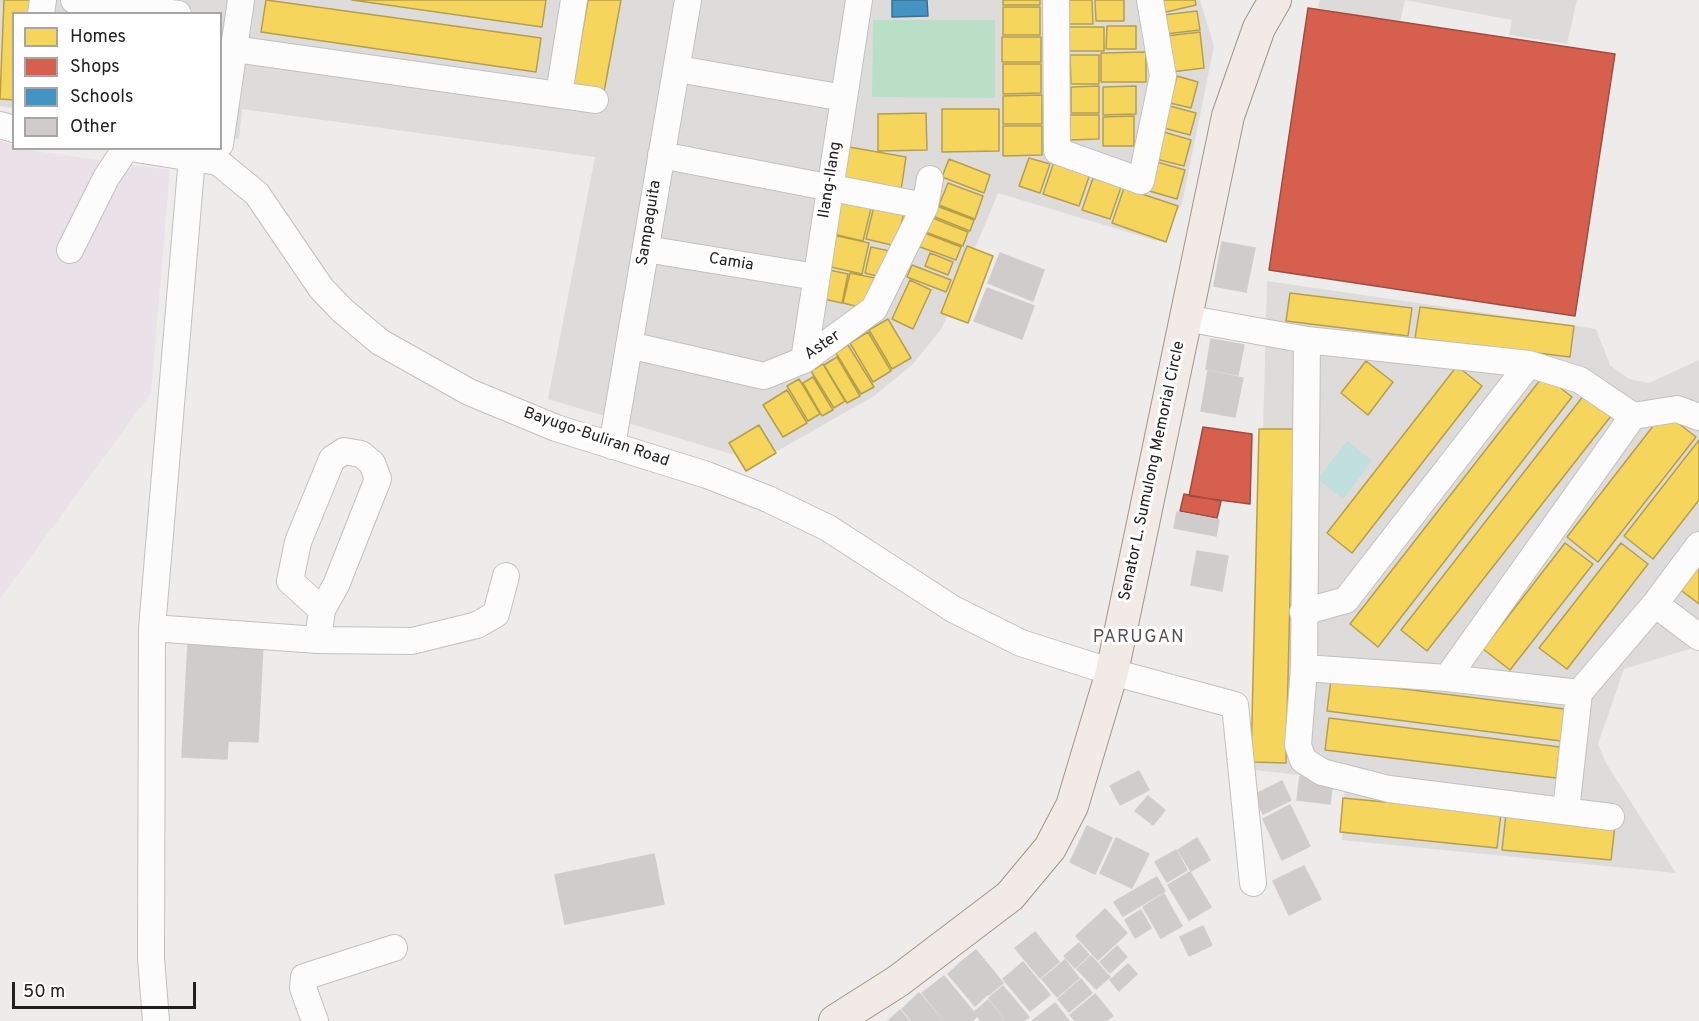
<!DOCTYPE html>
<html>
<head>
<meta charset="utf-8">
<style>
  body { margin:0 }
  #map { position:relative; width:1699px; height:1021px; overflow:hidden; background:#eeecea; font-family:Overpass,sans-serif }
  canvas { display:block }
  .legend { position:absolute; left:12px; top:12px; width:210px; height:138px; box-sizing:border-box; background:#fff; border:2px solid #a6a6a6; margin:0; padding:8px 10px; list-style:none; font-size:18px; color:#202020 }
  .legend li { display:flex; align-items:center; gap:12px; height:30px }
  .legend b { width:30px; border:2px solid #a6a6a6 }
  .scale { position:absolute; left:12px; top:982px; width:184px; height:27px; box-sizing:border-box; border:3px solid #202020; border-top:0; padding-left:8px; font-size:18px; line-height:21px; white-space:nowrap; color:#202020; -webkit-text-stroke:4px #fff; paint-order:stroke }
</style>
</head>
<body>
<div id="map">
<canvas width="1699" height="1021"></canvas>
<ul class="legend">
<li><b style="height:16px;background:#f6d55c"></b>Homes</li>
<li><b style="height:16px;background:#d6604d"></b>Shops</li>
<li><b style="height:16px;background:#4393c3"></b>Schools</li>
<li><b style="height:16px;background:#cfcccb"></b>Other</li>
</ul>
<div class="scale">50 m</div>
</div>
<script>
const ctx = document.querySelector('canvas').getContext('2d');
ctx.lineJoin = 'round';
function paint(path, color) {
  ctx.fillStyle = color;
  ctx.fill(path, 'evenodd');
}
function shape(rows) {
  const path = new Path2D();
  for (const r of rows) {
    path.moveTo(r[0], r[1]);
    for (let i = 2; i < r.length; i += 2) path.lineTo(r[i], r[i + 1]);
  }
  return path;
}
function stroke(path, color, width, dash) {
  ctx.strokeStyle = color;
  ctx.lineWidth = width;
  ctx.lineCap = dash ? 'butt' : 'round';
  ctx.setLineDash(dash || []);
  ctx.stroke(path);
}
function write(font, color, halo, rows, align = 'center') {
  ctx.font = font + ' Overpass,sans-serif';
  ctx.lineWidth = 6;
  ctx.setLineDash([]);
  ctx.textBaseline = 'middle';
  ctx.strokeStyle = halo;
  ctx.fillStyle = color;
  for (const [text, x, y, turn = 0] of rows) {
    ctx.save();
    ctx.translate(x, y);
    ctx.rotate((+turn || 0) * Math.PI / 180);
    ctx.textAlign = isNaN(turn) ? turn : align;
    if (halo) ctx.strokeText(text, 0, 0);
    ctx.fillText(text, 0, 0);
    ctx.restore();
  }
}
paint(shape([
  [0,0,1200,0,1214,46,1182,204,1157,241,998,193,942,328,913,364,874,396,758,462,548,399,595,157,242,109,239,139,221,136,220,14,14,14,13,108,0,106],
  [1267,281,1596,329,1610,365,1629,379,1649,383,1699,360,1699,646,1624,669,1598,744,1606,763,1676,873,1342,840,1345,780,1254,770]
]), '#dddcdb');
paint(shape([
  [0,141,13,145,14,148,170,170,151,393,0,599]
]), '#ebe2e9');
paint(shape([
  [873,20,995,20,995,98,872,97]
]), '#b9e0c7');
paint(shape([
  [1320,0,1577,0,1567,44,1509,35,1512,20,1405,0,1400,23,1318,8]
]), '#dcdbda');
paint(shape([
  [1347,441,1372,461,1343,499,1318,479]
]), '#c0dfde');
const homes = shape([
  [4,0,36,0,35,14,14,14,14,100,0,99,4,0],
  [266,0,541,38,536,72,261,32,266,0],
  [352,0,546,0,542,27,352,0],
  [588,0,621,0,604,92,573,86,588,0],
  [1003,0,1040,0,1040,5,1003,5,1003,0],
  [1065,0,1092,0,1093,24,1065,24,1065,0],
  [1095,0,1124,0,1124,21,1096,21,1095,0],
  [1158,0,1195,0,1196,5,1162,13,1158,0],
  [1003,7,1040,7,1040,35,1003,35,1003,7],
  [1197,11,1200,30,1165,34,1163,15,1197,11],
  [1107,26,1136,26,1136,49,1106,49,1107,26],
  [1068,27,1104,27,1104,51,1068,51,1068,27],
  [1200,32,1204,68,1171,72,1166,36,1200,32],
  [1002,37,1041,37,1041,62,1002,62,1002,37],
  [1146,52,1146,82,1101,82,1101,53,1146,52],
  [1070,55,1099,55,1099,84,1071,84,1070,55],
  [1003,64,1041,64,1041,93,1003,94,1003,64],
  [1177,76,1198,82,1191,108,1170,103,1177,76],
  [1099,86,1099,113,1071,113,1071,87,1099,86],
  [1136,86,1136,114,1103,115,1103,87,1136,86],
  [1042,95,1042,124,1003,124,1003,96,1042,95],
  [1170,106,1196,113,1190,135,1164,128,1170,106],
  [942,109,999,109,999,151,942,152,942,109],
  [926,113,927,150,878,151,878,114,926,113],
  [1070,115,1099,115,1099,139,1070,140,1070,115],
  [1134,116,1134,146,1103,146,1103,117,1134,116],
  [1003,126,1042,126,1042,155,1003,156,1003,126],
  [1164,132,1191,140,1184,166,1156,159,1164,132],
  [849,147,906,157,900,197,842,187,849,147],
  [1029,158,1050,164,1040,193,1019,186,1029,158],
  [949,159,990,175,984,193,942,177,949,159],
  [1054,162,1090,174,1079,206,1043,194,1054,162],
  [1157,162,1185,170,1177,199,1149,191,1157,162],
  [1093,178,1121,187,1110,219,1082,210,1093,178],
  [948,183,983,196,975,219,939,205,948,183],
  [1124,188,1178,206,1166,242,1112,223,1124,188],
  [838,197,872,204,863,241,829,233,838,197],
  [934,205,974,220,970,231,930,215,934,205],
  [874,206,904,212,896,246,866,239,874,206],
  [925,215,968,232,963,246,920,230,925,215],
  [917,230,961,247,956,260,912,244,917,230],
  [829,234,869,243,862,274,822,265,829,234],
  [967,246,993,256,968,323,941,313,967,246],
  [871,247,894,252,888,279,865,273,871,247],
  [930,253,953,262,948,275,925,266,930,253],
  [912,265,951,280,946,292,907,277,912,265],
  [825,269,848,274,842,303,819,298,825,269],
  [850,273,875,278,867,309,843,303,850,273],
  [910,280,931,290,913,329,892,319,910,280],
  [1290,293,1412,308,1408,336,1286,321,1290,293],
  [1420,307,1574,326,1570,357,1415,338,1420,307],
  [888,319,911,358,892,369,869,330,888,319],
  [868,332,891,371,873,382,850,343,868,332],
  [848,345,874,387,861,394,836,353,848,345],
  [837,357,860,396,847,403,824,365,837,357],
  [1366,361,1393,382,1368,415,1341,393,1366,361],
  [823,364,845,401,834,408,811,371,823,364],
  [1457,366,1482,386,1352,553,1327,533,1457,366],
  [1544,375,1572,397,1378,647,1350,624,1544,375],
  [813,377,833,410,822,416,803,383,813,377],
  [799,379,820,414,808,421,787,386,799,379],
  [787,390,807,423,783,437,763,405,787,390],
  [1584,395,1611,416,1427,651,1401,630,1584,395],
  [1664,412,1696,437,1598,562,1567,537,1664,412],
  [759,425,776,453,746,471,729,443,759,425],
  [1259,429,1294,429,1286,763,1251,762,1259,429],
  [1699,440,1699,500,1653,559,1624,536,1699,440],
  [1565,543,1593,564,1510,670,1483,649,1565,543],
  [1621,543,1648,564,1567,669,1539,648,1621,543],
  [1699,561,1699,604,1678,588,1699,561],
  [1331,680,1565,709,1561,741,1327,711,1331,680],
  [1329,718,1560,747,1556,778,1325,750,1329,718],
  [1343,798,1501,813,1497,848,1340,832,1343,798],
  [1506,814,1615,825,1611,860,1502,850,1506,814]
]);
paint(homes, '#f6d55c');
stroke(homes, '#b69f4a', 1.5);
const shops = shape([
  [1308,8,1615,54,1575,316,1269,270,1308,8],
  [1203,427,1252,434,1250,504,1189,496,1203,427],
  [1184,494,1221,501,1217,518,1180,511,1184,494]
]);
paint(shops, '#d6604d');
stroke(shops, '#9f4d40', 1.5);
const schools = shape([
  [892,0,927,0,928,16,892,17,892,0]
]);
paint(schools, '#4393c3');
stroke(schools, '#387092', 1.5);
const building = shape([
  [1222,242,1255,248,1246,292,1214,286,1222,242],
  [1000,253,1044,270,1033,301,988,283,1000,253],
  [987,288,1034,306,1022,339,974,321,987,288],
  [1211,339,1244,345,1238,375,1206,369,1211,339],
  [1208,371,1243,378,1235,417,1201,411,1208,371],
  [1177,512,1219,520,1216,536,1174,528,1177,512],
  [1197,551,1228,556,1222,591,1191,585,1197,551],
  [188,642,263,646,258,742,228,741,227,759,182,757,188,642],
  [1139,771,1149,790,1120,805,1110,786,1139,771],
  [1300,776,1333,781,1330,804,1297,800,1300,776],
  [1282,781,1291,800,1263,814,1254,795,1282,781],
  [1148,796,1165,810,1153,825,1135,811,1148,796],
  [1290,805,1310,846,1282,860,1263,819,1290,805],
  [1087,826,1112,838,1095,874,1070,862,1087,826],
  [1116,838,1149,854,1132,888,1100,873,1116,838],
  [1197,838,1210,860,1191,871,1178,850,1197,838],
  [1176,850,1187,870,1167,882,1155,862,1176,850],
  [654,854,664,904,565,924,555,875,654,854],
  [1304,866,1321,899,1289,915,1273,881,1304,866],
  [1190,872,1211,907,1189,920,1168,885,1190,872],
  [1157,877,1165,891,1123,916,1114,902,1157,877],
  [1164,894,1182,926,1161,938,1143,907,1164,894],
  [1105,909,1127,933,1098,960,1076,936,1105,909],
  [1141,910,1151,928,1135,938,1125,920,1141,910],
  [1203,926,1212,945,1189,956,1180,937,1203,926],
  [1035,932,1059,962,1040,978,1015,948,1035,932],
  [1079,943,1089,955,1075,968,1064,956,1079,943],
  [1117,946,1127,957,1110,973,1100,962,1117,946],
  [976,950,1003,983,989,995,961,962,976,950],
  [1091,956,1110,977,1096,989,1077,969,1091,956],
  [1065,960,1079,978,1057,997,1042,979,1065,960],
  [1023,962,1050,995,1030,1011,1003,979,1023,962],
  [960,963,987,995,975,1006,948,974,960,963],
  [1128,964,1137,974,1119,991,1110,980,1128,964],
  [944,976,977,1016,972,1021,945,1021,922,993,944,976],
  [1081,979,1092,993,1069,1012,1058,999,1081,979],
  [1003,986,1029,1017,1024,1021,1007,1021,989,998,1003,986],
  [919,993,943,1021,912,1021,902,1009,919,993],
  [1095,994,1113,1016,1106,1021,1075,1021,1070,1015,1095,994],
  [988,1000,1005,1021,981,1021,974,1012,988,1000],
  [1055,1003,1069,1021,1032,1021,1055,1003],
  [900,1010,909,1021,888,1021,900,1010]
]);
paint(building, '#cfcccb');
stroke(building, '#d1cdcb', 1.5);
const minor = shape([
  [74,0,178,14],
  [1056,0,1057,151,1141,181,1163,76,1150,0],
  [41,14,43,0],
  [234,49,595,100],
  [678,69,844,98],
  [559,94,574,0],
  [0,125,14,129],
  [220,144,241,0],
  [130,148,218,162,257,194,321,288,342,310,380,342,469,392,556,428,707,475,768,499,828,528,953,609,1021,643,1112,672,1235,705,1253,883],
  [661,155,925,206],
  [646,249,816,277],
  [70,250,106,178,126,148],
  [1185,318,1307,340,1529,364,1580,380,1633,416,1677,409,1699,417],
  [1307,340,1304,668,1298,745,1303,760,1322,772,1389,789,1611,817],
  [629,345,764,376,804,360,874,309,925,206,930,179],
  [804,360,859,0],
  [612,446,688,0],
  [1655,604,1699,637],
  [1303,612,1346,600,1529,364],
  [152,628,318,640,412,641,477,625,496,614,506,576],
  [318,640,322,610,336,585,378,479,372,463,361,454,344,451,332,459,298,542,290,581,322,610],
  [1304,668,1447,678,1579,693],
  [1447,678,1633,416],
  [1566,811,1579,693,1655,604,1699,545],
  [156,1021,151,958,152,628,192,157],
  [315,1021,303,988,304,977,394,948]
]);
const major = shape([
  [835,1021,898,981,1010,896,1050,848,1072,806,1112,672,1228,116,1259,28,1275,0]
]);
stroke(minor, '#c1c1c0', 28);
stroke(major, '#a39588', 34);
stroke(minor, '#fcfcfc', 26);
stroke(major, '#f1eae7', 32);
write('16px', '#202020', '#fff', [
  ["Ilang-Ilang",831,180,-81],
  ["Sampaguita",650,223,-81],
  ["Camia",731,263,9],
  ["Aster",823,346,-35],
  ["Bayugo-Buliran Road",596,438,19],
  ["Senator L. Sumulong Memorial Circle",1153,471,-78]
]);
ctx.letterSpacing = '1.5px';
write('18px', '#535353', '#fff', [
  ["PARUGAN",1139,638]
]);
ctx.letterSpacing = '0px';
</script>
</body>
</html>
